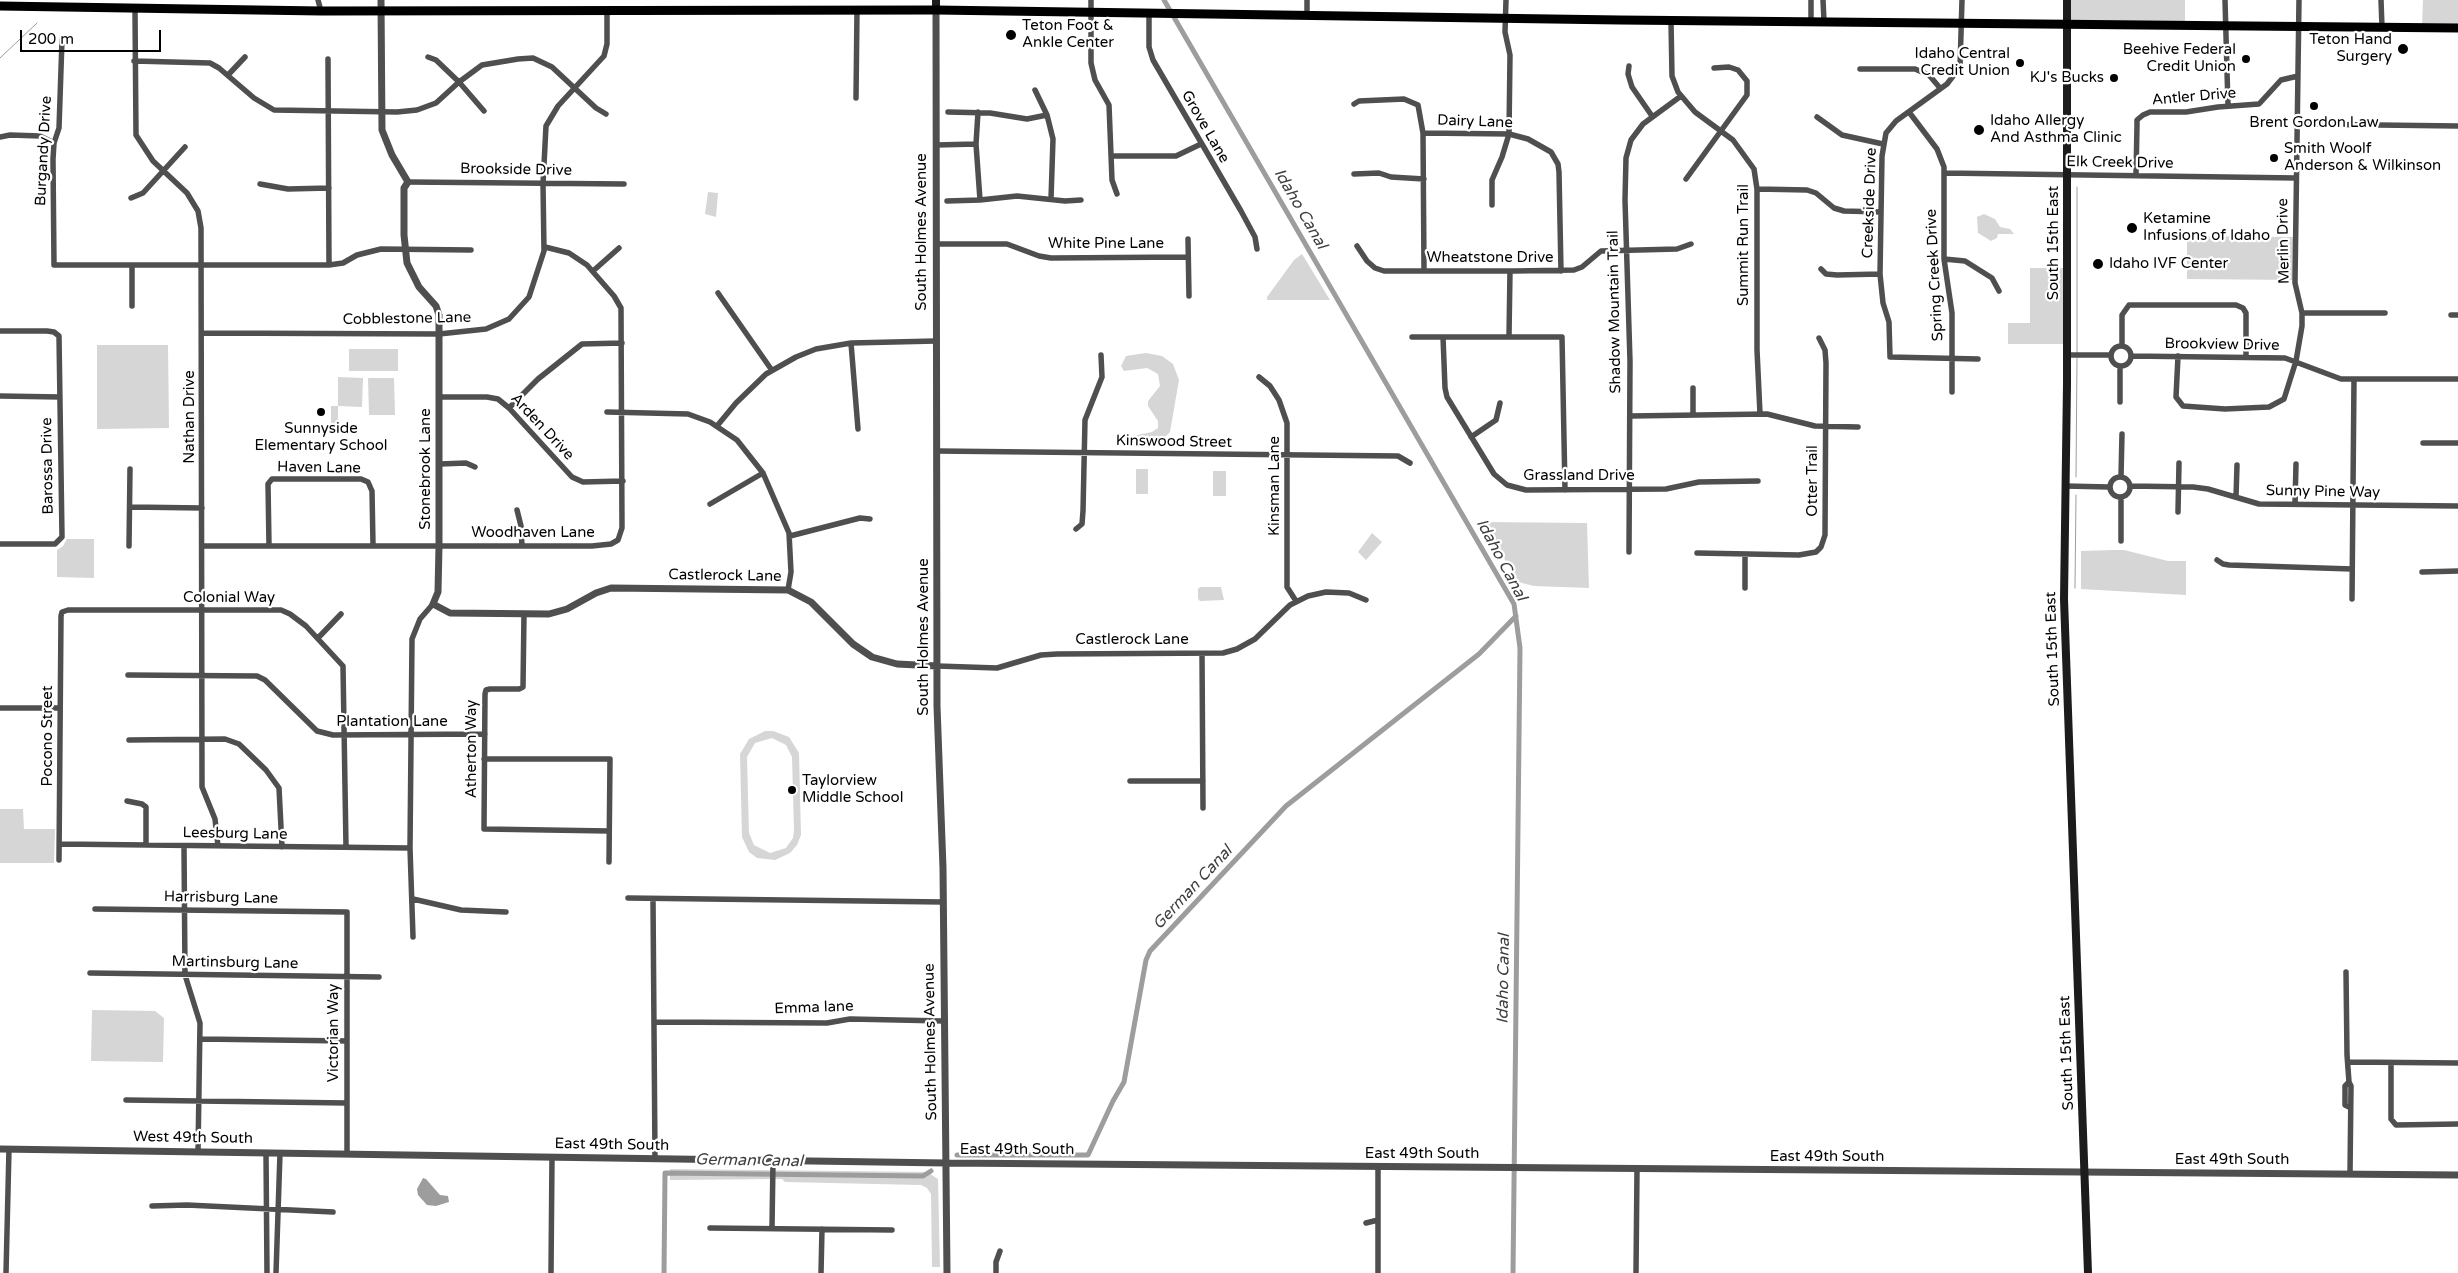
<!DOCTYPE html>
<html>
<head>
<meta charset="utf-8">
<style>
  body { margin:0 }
  #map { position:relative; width:2458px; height:1273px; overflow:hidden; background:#fff; font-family:"Varela Round",sans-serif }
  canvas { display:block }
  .scale { position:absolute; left:20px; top:30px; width:141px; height:22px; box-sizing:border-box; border:2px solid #000; border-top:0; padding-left:6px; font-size:15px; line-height:18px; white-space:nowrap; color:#000; -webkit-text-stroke:4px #fff; paint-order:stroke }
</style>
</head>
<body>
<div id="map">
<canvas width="2458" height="1273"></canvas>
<div class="scale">200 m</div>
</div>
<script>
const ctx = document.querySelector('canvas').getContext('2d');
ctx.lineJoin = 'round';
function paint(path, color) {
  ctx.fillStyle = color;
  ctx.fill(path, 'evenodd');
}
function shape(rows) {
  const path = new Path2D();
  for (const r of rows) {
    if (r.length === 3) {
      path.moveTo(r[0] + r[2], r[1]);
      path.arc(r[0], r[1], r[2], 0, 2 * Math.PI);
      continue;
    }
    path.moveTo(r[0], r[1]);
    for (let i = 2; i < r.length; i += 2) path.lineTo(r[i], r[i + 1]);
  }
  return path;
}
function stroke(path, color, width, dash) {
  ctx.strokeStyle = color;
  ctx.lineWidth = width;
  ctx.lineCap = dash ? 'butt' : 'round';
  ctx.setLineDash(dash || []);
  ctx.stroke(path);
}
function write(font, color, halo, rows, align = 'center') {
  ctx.font = font + ' "Varela Round",sans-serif';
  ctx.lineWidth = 4.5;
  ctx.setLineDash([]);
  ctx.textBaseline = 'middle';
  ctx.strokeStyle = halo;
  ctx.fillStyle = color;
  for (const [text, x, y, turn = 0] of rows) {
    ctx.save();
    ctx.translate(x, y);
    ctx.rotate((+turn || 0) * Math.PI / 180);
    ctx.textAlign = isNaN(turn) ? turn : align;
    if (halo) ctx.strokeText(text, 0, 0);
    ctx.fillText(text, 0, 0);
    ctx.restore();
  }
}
paint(shape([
  [2067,0,2185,0,2185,25,2067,23],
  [2423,0,2458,0,2458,27,2422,27],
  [708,192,718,193,716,217,705,214],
  [1984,214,1995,219,2000,227,2010,229,2014,234,1998,234,1997,238,1991,241,1978,233,1977,217],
  [2187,236,2296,237,2296,280,2187,279],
  [1302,254,1330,300,1267,300,1267,297,1294,260],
  [2030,268,2067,268,2067,344,2008,344,2008,323,2030,323],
  [97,345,168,345,169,428,97,429],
  [349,349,398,349,398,371,349,371],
  [1146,353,1162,356,1173,364,1179,380,1170,432,1165,437,1150,441,1135,439,1137,435,1152,432,1158,428,1158,421,1148,406,1148,401,1160,386,1158,374,1147,368,1124,371,1121,366,1126,356],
  [338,377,363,378,362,407,338,406,338,430,331,430,331,406,338,406],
  [368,378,394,378,395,415,369,415],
  [1136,469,1148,469,1148,494,1136,494],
  [1213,471,1226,471,1226,496,1213,496],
  [1483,522,1587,523,1589,588,1534,586,1518,582],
  [1372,533,1382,542,1366,560,1358,552],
  [67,539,94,539,94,578,57,577,57,550,63,546],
  [2113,550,2124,550,2168,561,2186,561,2186,595,2081,589,2081,551],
  [1200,587,1221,587,1224,600,1200,601,1198,599,1198,589],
  [765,731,773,731,789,737,799,753,801,835,797,845,790,853,775,860,757,858,749,852,742,837,740,754,749,739],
  [772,738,786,745,792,757,794,830,793,838,786,848,770,853,754,845,749,833,747,757,755,743],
  [0,809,23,809,24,829,55,829,54,863,0,863],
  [92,1010,155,1011,164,1018,163,1062,91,1061],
  [670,1169,927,1172,938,1179,940,1267,932,1267,931,1194,927,1188,921,1185,785,1182,782,1179,670,1180]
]), '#d6d6d6');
paint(shape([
  [423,1178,426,1179,440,1195,448,1196,449,1202,436,1206,427,1205,418,1195,417,1189]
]), '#9d9d9d');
stroke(shape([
  [0,58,37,23],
  [2077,354,2077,187],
  [2076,477,2077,358],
  [2075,588,2076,495]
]), '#9d9d9d', 1);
stroke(shape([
  [1164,0,1514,604,1520,648,1513,1273],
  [957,1155,1088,1155,1113,1101,1124,1082,1146,960,1150,951,1286,806,1479,654,1516,616],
  [664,1273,665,1173,923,1176,931,1171]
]), '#9d9d9d', 5);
stroke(shape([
  [318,0,321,11],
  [1091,0,1091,63,1095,80,1109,105,1112,180,1117,194],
  [1307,0,1307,14],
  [1823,0,1824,21],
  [1962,0,1960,67,1947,84,1896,121,1886,133,1882,156,1880,274,1883,303,1889,322,1890,357,1978,359],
  [2225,0,2228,106],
  [2381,0,2382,27],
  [135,10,136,135,153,161,187,193,198,211,201,228,202,787,215,819,218,846],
  [1149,13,1149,47,1153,60,1241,211,1255,237,1257,249],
  [1671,21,1672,76,1678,92,1695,112,1733,140,1754,169,1757,189,1757,350,1760,414],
  [1811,21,1811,0],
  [62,40,59,128,54,143,53,159,54,265,329,265,343,263,357,255,381,249,471,250],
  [428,57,436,60,459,82,484,111],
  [328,59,329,265],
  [134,61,210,63,219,68,254,98,274,110,397,112,417,110,436,103,459,82,482,65,518,59,533,58,552,67,596,108,606,114],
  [1629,66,1628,74,1632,87,1652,116],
  [1860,69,1915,69,1929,75,1940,88],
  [228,75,245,57],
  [1035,90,1047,115,1053,139,1051,199],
  [856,98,857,10],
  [1354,104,1359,101,1404,99,1418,105,1423,133,1424,270],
  [948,112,990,113,1027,119,1047,115],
  [978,112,976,144,980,200],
  [1909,112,1937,149,1944,167,1944,259,1952,313,1952,392],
  [1817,117,1842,135,1883,144],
  [2297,124,2458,126],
  [1423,133,1509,134,1528,139,1551,152,1558,164,1559,172,1561,271],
  [0,137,10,135,40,136,54,143],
  [936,145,976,144],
  [1111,156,1176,156,1201,144],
  [1944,173,2296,178],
  [1354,174,1379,173,1391,177,1424,179],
  [2136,175,2137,125,2137,120,2143,115,2150,112,2186,112,2218,107,2259,104,2281,80,2298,76],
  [1686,179,1747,95,1747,81,1738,70,1729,67,1714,68],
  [408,182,624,184],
  [260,184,288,189,329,188],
  [1757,189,1807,190,1816,193,1834,208,1844,211,1881,212],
  [131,198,143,193,185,147],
  [947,201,980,200,1017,196,1065,201,1081,200],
  [1492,205,1492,180,1502,157,1509,134,1510,55,1505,32,1506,0],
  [1188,239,1189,296],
  [936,244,1007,244,1039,256,1051,258,1188,257],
  [1357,246,1367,261,1375,268,1384,271,1515,271,1574,270,1582,267,1601,251,1677,249,1691,244],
  [1944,259,1965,261,1992,278,1999,291],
  [1821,269,1826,274,1837,275,1880,274],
  [593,271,619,248],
  [718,293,771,369],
  [132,306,132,267],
  [2302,313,2385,313],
  [2451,315,2458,315],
  [0,331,47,331,54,332,59,336,62,537,55,544,0,544],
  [203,333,439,334,486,329,509,319,529,297,544,251,543,184,546,126,558,106,604,56,607,44,607,12],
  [1509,336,1510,271],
  [1412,337,1562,337,1565,490],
  [1443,337,1445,388,1447,397,1494,474,1507,485,1526,490,1666,489,1699,482,1758,481],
  [851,343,858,429],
  [2121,356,10],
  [2122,346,2122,315,2129,305,2236,305,2243,308,2246,313,2246,357],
  [2067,355,2111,355],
  [2131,356,2285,358,2341,379,2458,379],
  [2178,356,2176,397,2183,406,2225,409,2269,407,2284,399,2296,361,2302,326,2302,313,2295,283,2299,0],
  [1259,377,1270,386,1279,400,1287,423,1287,587,1296,601],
  [1693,388,1693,415],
  [0,396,60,397],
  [440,397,487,397,498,399,509,408,572,477,583,482,623,481],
  [2120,402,2120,366],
  [509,408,538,379,582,344,622,343],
  [607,412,688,414,710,422,737,440,763,473,789,533,791,572,788,590],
  [1630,416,1767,414,1815,426,1858,427],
  [717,426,736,403,766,374,796,357,816,349,851,343,936,341],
  [1471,437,1496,420,1500,403],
  [2423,443,2458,443],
  [937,451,1398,456,1410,463],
  [440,464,466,463,475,467],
  [2120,487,10],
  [2121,477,2122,434],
  [2065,486,2109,487],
  [2130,486,2193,487,2208,489,2259,504,2458,506],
  [2236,497,2237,465],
  [710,504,763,473],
  [2295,504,2296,464],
  [130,507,202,508],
  [517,510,521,526,522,546],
  [2178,512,2179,463],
  [1076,529,1082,524,1083,511,1085,420,1102,377,1101,355],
  [790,536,860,518,870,519],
  [2121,541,2121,497],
  [269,545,268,484,272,479,361,479,368,482,372,491,373,545],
  [129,546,130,469],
  [202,546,592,546,611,544,618,540,622,528,621,308,614,296,587,265,569,253,545,247],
  [1629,552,1630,361,1625,200,1626,158,1631,140,1643,124,1681,96],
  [1697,553,1799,555,1816,552,1821,547,1825,535,1826,363,1825,350,1819,338],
  [2217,560,2223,564,2229,565,2352,569],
  [2422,572,2458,571],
  [1745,588,1745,554],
  [2352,599,2354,379],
  [524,614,523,687,519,689,490,689,486,690,485,694,484,829,609,831],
  [318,638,341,614],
  [1202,654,1203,808],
  [937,666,997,668,1041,655,1057,654,1223,653,1237,649,1255,639,1290,605,1308,596,1326,592,1349,593,1366,600],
  [128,675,257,676,265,680,317,731,333,735,485,734],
  [0,708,60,708],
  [129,740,225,739,239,744,266,770,279,788,282,847],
  [484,759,610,759,609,862],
  [1130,781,1203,781],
  [127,801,142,804,146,807,146,845],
  [60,844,410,848],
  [184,846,185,975,200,1023,198,1152],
  [59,860,61,616,62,612,68,610,281,610,290,614,306,626,343,666,346,847],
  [628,898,943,902],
  [413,899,461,910,506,912],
  [653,899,655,1159],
  [95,909,347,912,347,1154],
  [413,937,410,848,412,639,420,619,433,604],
  [2346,972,2347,1055,2349,1082,2351,1086,2350,1174],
  [90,973,379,977],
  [655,1022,827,1023,850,1019,944,1021],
  [200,1039,347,1041],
  [2348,1062,2458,1063],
  [2391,1063,2391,1119,2396,1125,2458,1124],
  [2349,1082,2345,1086,2345,1105,2349,1107],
  [126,1100,347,1103],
  [266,1153,267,1273],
  [1378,1167,1378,1273],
  [152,1206,187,1205,333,1212],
  [1366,1223,1378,1220],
  [710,1228,892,1230],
  [772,1228,773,1161],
  [6,1273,9,1149],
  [276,1273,280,1153],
  [551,1273,552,1157],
  [821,1273,822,1229],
  [996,1273,996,1262,1000,1251],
  [1636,1273,1637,1169]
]), '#4f4f4f', 5.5);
stroke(shape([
  [381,0,382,130,392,155,408,182,404,188,404,235,407,263,419,287,436,306,439,315,439,546,438,592,433,604,450,613,549,614,567,609,596,593,611,588,788,590,811,602,853,644,872,657,897,664,937,666],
  [936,10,937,706,943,868,947,1273],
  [0,1149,946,1163,2458,1175]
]), '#4f4f4f', 7);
stroke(shape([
  [936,0,936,10],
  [2067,0,2067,384,2064,599,2088,1273]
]), '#1c1c1c', 8);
stroke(shape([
  [0,6,321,11,936,10,1620,20,2458,28]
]), '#000', 9);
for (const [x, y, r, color] of [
  [1011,35,6,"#000"],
  [2403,49,6,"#000"],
  [2246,59,5,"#000"],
  [2020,63,5,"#000"],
  [2114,78,5,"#000"],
  [2314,106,5,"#000"],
  [1979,130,6,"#000"],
  [2274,158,5,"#000"],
  [2132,228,6,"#000"],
  [2098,264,6,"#000"],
  [321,412,5,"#000"],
  [792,790,5,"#000"]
]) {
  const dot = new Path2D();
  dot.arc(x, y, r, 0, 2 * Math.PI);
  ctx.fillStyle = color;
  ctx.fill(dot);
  stroke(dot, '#fff', 2);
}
write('15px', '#000', '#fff', [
  ["Teton Foot &",1022,26],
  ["Ankle Center",1022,43],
  ["Teton Hand",2392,40,"right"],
  ["Surgery",2392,57,"right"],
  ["Beehive Federal",2236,50,"right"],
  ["Credit Union",2236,67,"right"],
  ["Idaho Central",2010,54,"right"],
  ["Credit Union",2010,71,"right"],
  ["KJ's Bucks",2104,78,"right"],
  ["Idaho Allergy",1990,121],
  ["And Asthma Clinic",1990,138],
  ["Brent Gordon Law",2314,123,"center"],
  ["Smith Woolf",2284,149],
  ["Anderson & Wilkinson",2284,166],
  ["Ketamine",2143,219],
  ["Infusions of Idaho",2143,236],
  ["Idaho IVF Center",2109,264],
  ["Sunnyside",321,429,"center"],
  ["Elementary School",321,446,"center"],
  ["Taylorview",802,781],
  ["Middle School",802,798]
], 'left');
write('15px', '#000', '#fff', [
  ["Antler Drive",2194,97,-5],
  ["Dairy Lane",1475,122,2],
  ["Grove Lane",1205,127,60],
  ["Burgandy Drive",44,151,-87],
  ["Elk Creek Drive",2120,163,1],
  ["Brookside Drive",516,170,1],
  ["Creekside Drive",1870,203,-88],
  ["South Holmes Avenue",922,232,-90],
  ["Merlin Drive",2284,241,-91],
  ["South 15th East",2054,243,-90],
  ["White Pine Lane",1106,244],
  ["Summit Run Trail",1744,245,-90],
  ["Wheatstone Drive",1490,258],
  ["Spring Creek Drive",1935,275,-93],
  ["Shadow Mountain Trail",1615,312,-91],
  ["Cobblestone Lane",407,319,-1],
  ["Brookview Drive",2222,345,1],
  ["Nathan Drive",190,417,-90],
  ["Arden Drive",542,427,47],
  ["Kinswood Street",1174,442,1],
  ["Barossa Drive",48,466,-91],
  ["Haven Lane",319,468,1],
  ["Stonebrook Lane",426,469,-90],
  ["Grassland Drive",1579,476],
  ["Otter Trail",1813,481,-90],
  ["Kinsman Lane",1275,486,-90],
  ["Sunny Pine Way",2323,492,1],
  ["Woodhaven Lane",533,533],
  ["Castlerock Lane",725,576,1],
  ["Colonial Way",229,598],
  ["South Holmes Avenue",924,637,-90],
  ["Castlerock Lane",1132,640],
  ["South 15th East",2053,649,-92],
  ["Plantation Lane",392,722],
  ["Pocono Street",48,736,-90],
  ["Atherton Way",472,749,-90],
  ["Leesburg Lane",235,834,1],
  ["Harrisburg Lane",221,898,1],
  ["Martinsburg Lane",235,963,1],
  ["Emma lane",814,1008,-2],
  ["Victorian Way",334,1033,-90],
  ["South Holmes Avenue",931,1042,-91],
  ["South 15th East",2067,1053,-92],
  ["West 49th South",193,1138,1],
  ["East 49th South",612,1145,1],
  ["East 49th South",1017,1150],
  ["East 49th South",1422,1154],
  ["East 49th South",1827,1157],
  ["East 49th South",2232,1160]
]);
write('italic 16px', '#3e3e3e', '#fff', [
  ["Idaho Canal",1300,209,60],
  ["Idaho Canal",1501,560,62],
  ["German Canal",1193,888,-47],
  ["Idaho Canal",1504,979,-89],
  ["German Canal",749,1161,1]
]);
</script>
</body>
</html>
